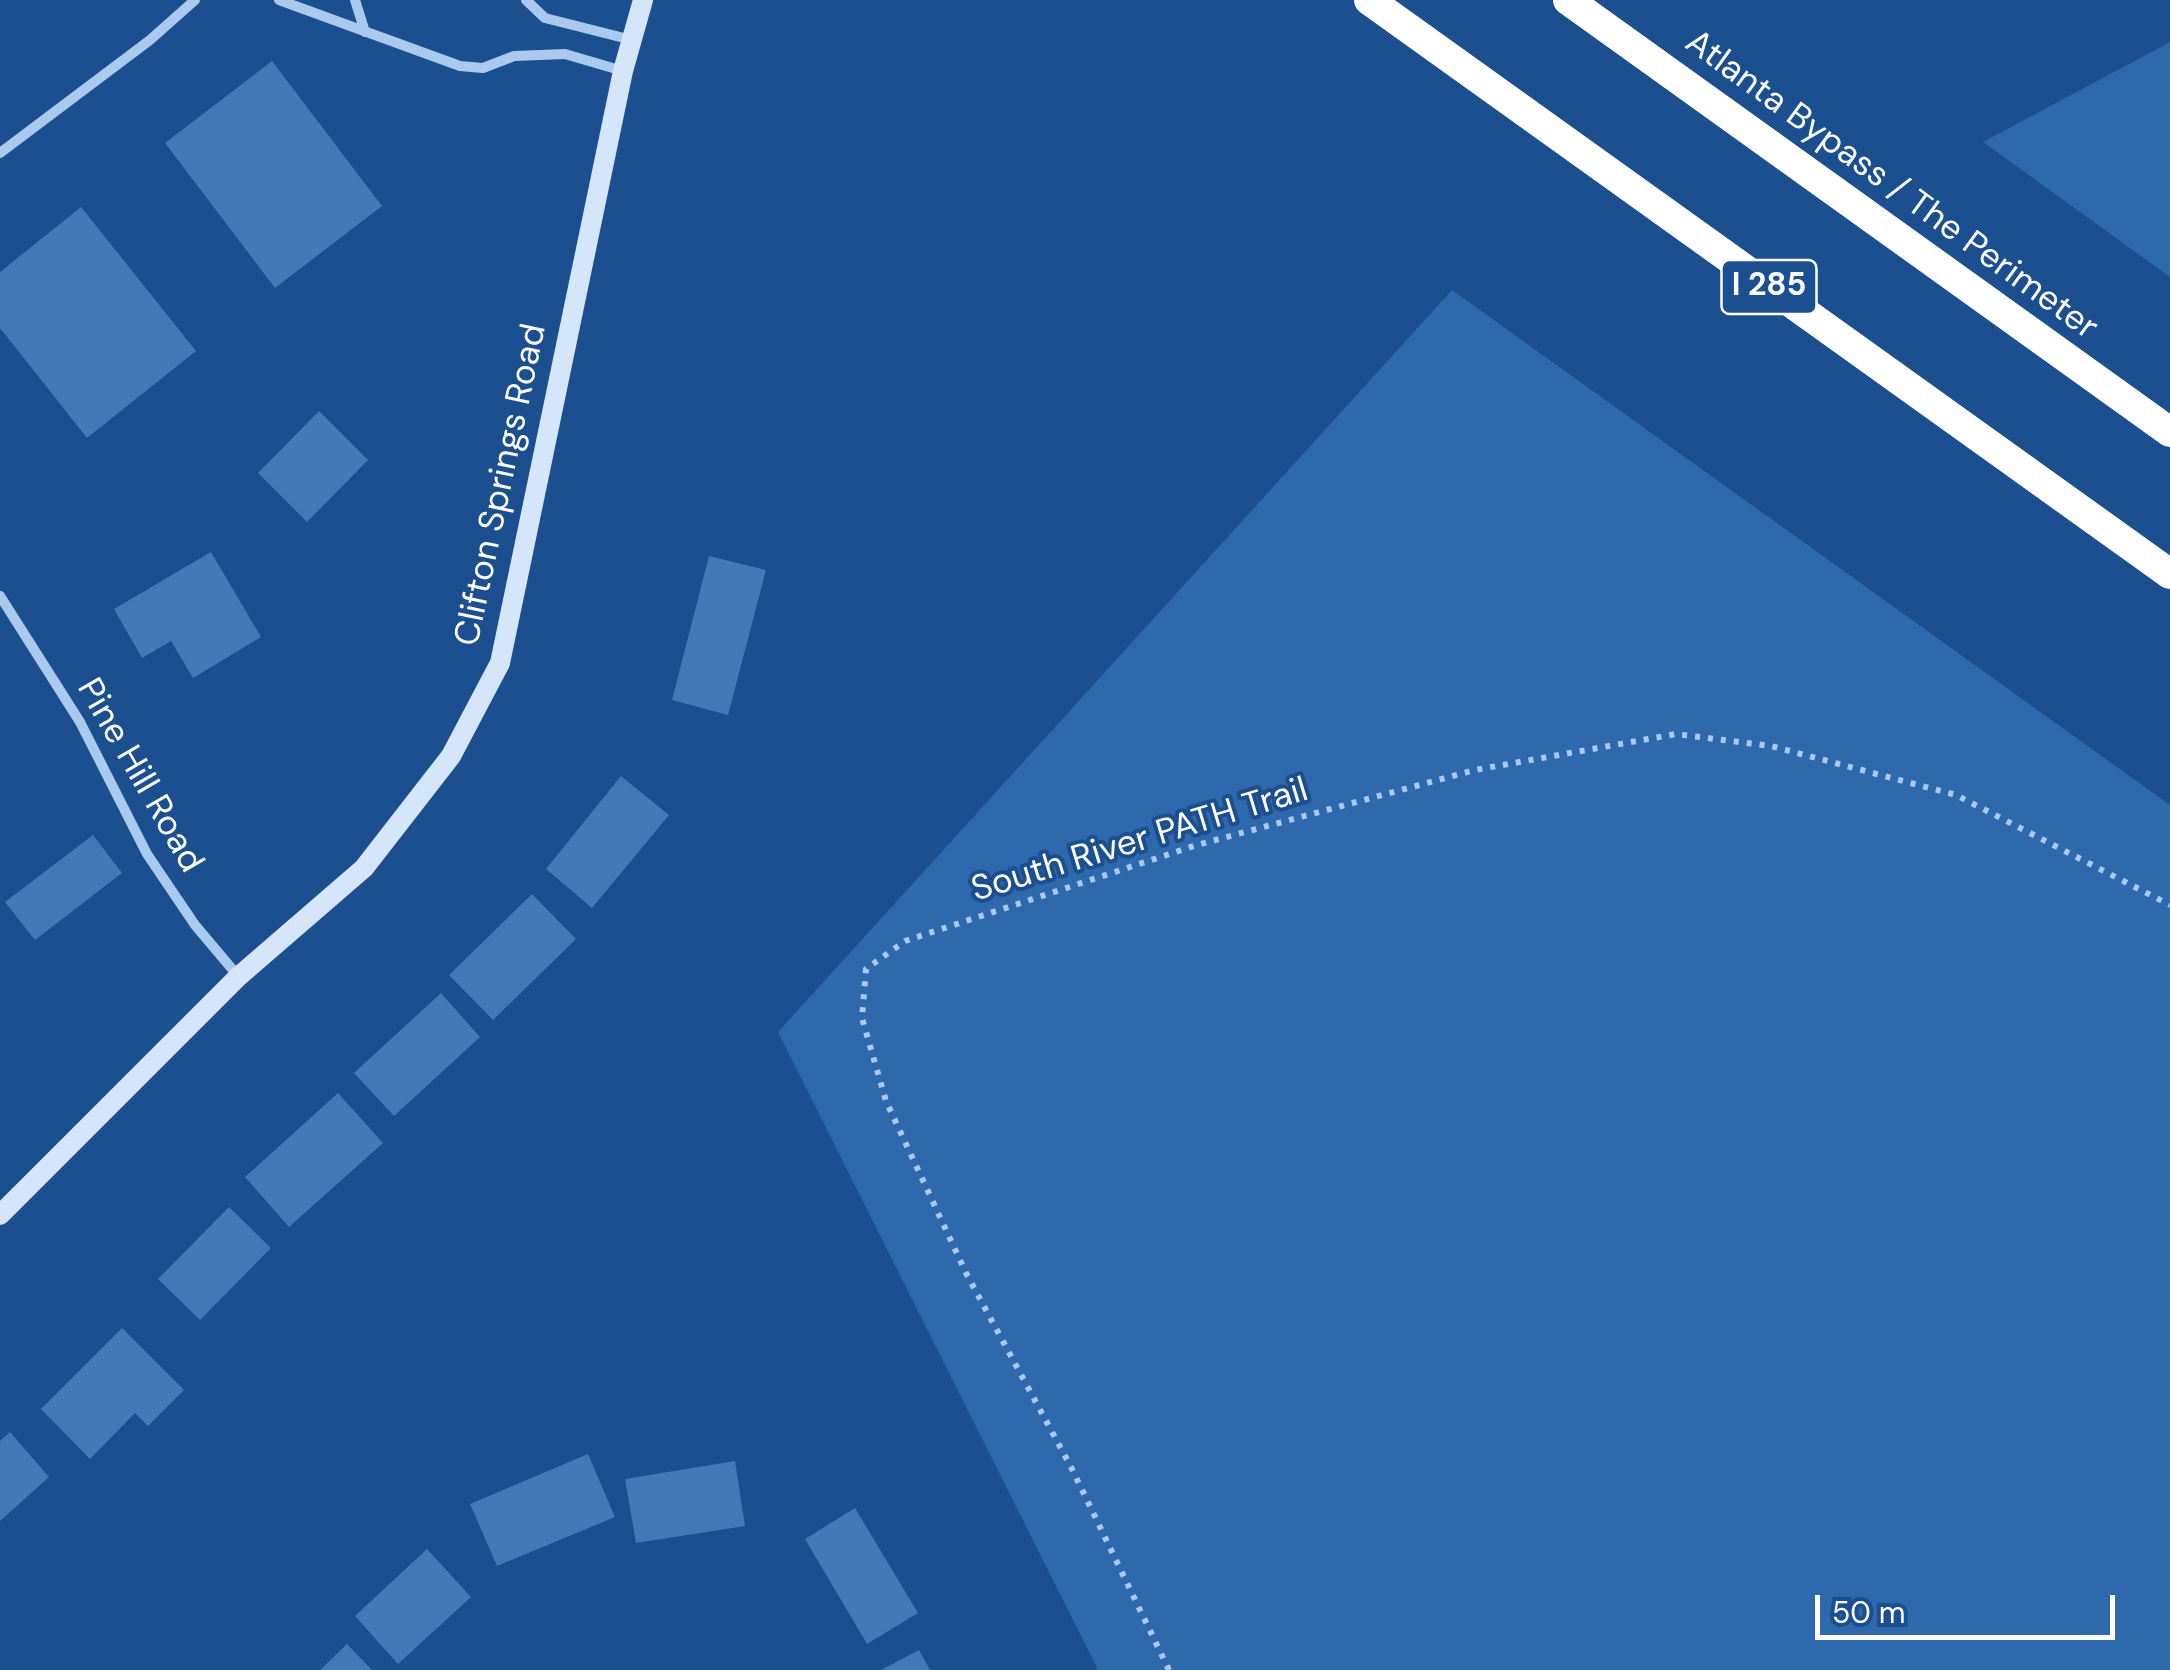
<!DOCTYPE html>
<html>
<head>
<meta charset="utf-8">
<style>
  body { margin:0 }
  #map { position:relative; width:2170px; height:1670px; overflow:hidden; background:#1b4f8f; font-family:"DM Sans",sans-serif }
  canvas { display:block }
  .scale { position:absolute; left:1815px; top:1595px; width:300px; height:45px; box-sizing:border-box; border:5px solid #fff; border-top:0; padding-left:12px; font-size:30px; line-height:35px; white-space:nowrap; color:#fff; -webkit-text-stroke:8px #1b4f8f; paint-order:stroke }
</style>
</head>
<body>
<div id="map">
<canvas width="2170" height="1670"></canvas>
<div class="scale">50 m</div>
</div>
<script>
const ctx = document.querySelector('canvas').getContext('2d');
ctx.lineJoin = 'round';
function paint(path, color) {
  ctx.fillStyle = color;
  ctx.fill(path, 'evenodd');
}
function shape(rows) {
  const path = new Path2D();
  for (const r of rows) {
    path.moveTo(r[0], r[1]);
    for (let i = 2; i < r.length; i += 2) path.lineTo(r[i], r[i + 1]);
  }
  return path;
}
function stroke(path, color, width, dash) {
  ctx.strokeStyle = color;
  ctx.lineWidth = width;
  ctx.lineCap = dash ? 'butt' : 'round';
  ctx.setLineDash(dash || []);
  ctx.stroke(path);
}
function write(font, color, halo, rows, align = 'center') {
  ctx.font = font + ' "DM Sans",sans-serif';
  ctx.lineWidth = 8;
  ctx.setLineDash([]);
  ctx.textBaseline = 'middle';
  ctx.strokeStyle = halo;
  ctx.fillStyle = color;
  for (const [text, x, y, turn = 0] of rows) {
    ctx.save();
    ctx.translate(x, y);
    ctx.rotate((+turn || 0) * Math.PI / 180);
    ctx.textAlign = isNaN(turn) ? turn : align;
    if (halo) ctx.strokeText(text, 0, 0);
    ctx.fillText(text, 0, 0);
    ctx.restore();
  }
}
paint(shape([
  [2170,42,2170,277,1983,142],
  [1452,290,2170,805,2170,1670,1098,1670,778,1032]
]), '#2e69ad');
paint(shape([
  [272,61,382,206,275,288,165,143],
  [81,207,196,351,87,438,0,328,0,272],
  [319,411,368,460,307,522,258,473],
  [211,552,261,637,193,678,171,641,142,658,114,609],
  [709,556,766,570,728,715,672,700],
  [621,776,669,815,592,908,546,869],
  [93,835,122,873,35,940,5,902],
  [532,894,576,939,493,1020,449,975],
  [441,993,480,1037,394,1116,354,1073],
  [338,1093,383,1143,289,1227,245,1177],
  [229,1207,271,1248,200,1320,158,1279],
  [122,1328,184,1390,148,1426,135,1413,90,1459,41,1409],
  [10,1432,49,1477,0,1521,0,1441],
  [588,1454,615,1517,497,1566,470,1504],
  [735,1461,745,1526,636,1543,625,1479],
  [855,1508,918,1613,867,1644,805,1539],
  [427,1549,471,1597,398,1664,355,1616],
  [347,1644,372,1670,320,1670],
  [919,1650,930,1670,881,1670]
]), '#4478b7');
stroke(shape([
  [1169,1670,1071,1467,966,1273,886,1101,862,1018,866,969,905,941,1197,845,1475,770,1676,734,1771,746,1956,795,2170,905]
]), '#a9c9ee', 6, [5, 8]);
stroke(shape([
  [279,0,460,66,483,68,514,56,565,54,623,71],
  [355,0,365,32],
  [526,0,545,18,632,40],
  [0,153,150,40,195,0],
  [0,596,80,722,147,854,195,925,238,976]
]), '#a9c9ee', 10);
stroke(shape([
  [0,1215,238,977,364,868,451,756,500,663,623,71,643,0]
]), '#d6e6fa', 20);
stroke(shape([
  [1369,0,2170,574],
  [1568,0,2170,432]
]), '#fff', 30);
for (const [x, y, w] of [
  [1769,287,95]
]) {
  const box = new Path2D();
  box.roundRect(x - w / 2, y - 27, w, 54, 8);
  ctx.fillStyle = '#1b4f8f';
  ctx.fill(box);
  stroke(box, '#fff', 2.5);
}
write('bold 32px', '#fff', null, [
  ["I 285",1769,287]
]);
write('35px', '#fff', '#1b4f8f', [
  ["Atlanta Bypass / The Perimeter",1891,186,36],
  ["Clifton Springs Road",502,485,-78],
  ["Pine Hill Road",139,776,60],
  ["South River PATH Trail",1140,841,-17]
]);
</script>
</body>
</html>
